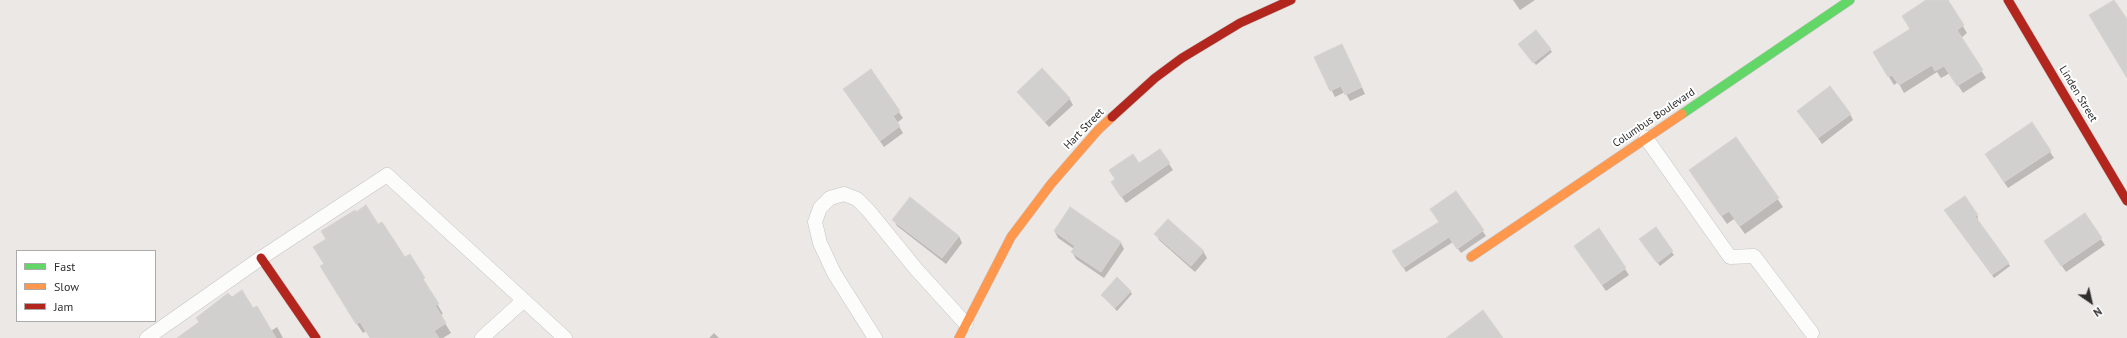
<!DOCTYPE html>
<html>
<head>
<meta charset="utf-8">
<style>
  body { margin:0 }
  #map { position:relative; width:2127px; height:338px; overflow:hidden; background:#ebe8e5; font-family:"PT Sans",sans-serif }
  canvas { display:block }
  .legend { position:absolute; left:16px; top:250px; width:140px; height:72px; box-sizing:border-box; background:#fff; border:1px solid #ababab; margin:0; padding:5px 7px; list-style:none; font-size:12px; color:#2e2e2e }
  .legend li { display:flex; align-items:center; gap:8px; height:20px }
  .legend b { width:20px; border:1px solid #ababab }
  .north { position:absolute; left:2071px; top:282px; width:40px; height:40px; -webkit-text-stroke:3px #fff; paint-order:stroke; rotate:146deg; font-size:11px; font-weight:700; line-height:16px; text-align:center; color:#2e2e2e }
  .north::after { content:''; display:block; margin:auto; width:14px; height:18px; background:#2e2e2e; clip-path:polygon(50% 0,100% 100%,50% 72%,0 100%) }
</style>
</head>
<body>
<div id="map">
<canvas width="2127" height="338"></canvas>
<ul class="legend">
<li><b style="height:5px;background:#63d668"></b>Fast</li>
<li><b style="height:5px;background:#ff974d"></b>Slow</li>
<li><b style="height:5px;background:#b3261e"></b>Jam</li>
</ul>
<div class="north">N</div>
</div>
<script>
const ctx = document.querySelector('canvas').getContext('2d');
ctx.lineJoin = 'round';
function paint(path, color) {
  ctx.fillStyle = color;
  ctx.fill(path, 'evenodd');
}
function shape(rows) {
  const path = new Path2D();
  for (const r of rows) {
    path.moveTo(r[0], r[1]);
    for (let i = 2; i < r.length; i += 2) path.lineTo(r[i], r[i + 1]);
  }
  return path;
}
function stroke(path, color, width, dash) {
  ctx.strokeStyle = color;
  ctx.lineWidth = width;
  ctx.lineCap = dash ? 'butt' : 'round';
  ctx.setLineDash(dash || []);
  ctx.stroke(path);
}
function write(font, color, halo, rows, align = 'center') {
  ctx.font = font + ' "PT Sans",sans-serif';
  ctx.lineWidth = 4;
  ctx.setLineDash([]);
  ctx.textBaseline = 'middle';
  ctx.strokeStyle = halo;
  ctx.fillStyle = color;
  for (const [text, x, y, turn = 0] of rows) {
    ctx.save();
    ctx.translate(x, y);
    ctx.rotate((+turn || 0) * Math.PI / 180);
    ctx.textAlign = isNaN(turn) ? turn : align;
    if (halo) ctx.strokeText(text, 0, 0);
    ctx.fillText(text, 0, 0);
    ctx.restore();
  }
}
paint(shape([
  [1513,0,1535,0,1520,10],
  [1928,0,1947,0,1967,33,1961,38,1986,78,1963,93,1950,73,1941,78,1937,72,1904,93,1898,82,1894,85,1874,53,1911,30],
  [1522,47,1550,49,1552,52,1536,65],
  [1345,51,1365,94,1350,101,1345,92,1335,97,1315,58],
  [870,71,903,118,897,123,903,133,884,147,848,96],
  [1018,92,1069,98,1073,105,1049,127],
  [1799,111,1850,114,1853,120,1822,144],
  [2032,124,2054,158,2008,188,1990,161],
  [1736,139,1783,207,1745,234,1734,219,1727,224,1690,171],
  [1160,150,1173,170,1126,203,1116,189,1116,180],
  [1456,192,1486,236,1461,253,1453,242,1406,272,1394,252,1440,222],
  [1071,209,1121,243,1124,249,1104,278,1076,259,1072,252,1074,249,1058,238,1055,232],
  [1947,213,1977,215,1978,218,1977,220,2010,266,1994,278],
  [2084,214,2105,245,2066,272,2049,247],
  [894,220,959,236,962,243,946,264,897,226],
  [378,226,404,259,409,256,443,314,440,315,451,333,443,338,371,338,366,331,363,333,349,312],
  [1655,228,1674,255,1660,266,1642,242],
  [1598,230,1629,275,1606,291,1579,252],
  [1156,234,1203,251,1207,258,1195,272,1159,240],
  [1130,291,1132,294,1117,311,1102,295],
  [231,298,253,309,271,331,277,327,283,338,192,338],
  [714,333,719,338,709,338]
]), '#0003');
const building = shape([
  [1926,0,1948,0,1964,25,1957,30,1983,70,1957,86,1944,66,1935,71,1932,65,1899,85,1892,75,1888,77,1873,52,1910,29,1902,16,1926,0],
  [2114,0,2127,19,2127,78,2089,15,2114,0],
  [1536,30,1551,49,1533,63,1518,44,1536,30],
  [1342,44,1362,87,1345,95,1341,86,1330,91,1314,57,1342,44],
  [1042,68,1070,98,1045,122,1017,92,1042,68],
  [871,69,900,111,893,116,900,126,880,141,843,89,871,69],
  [1830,86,1851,114,1818,138,1797,111,1830,86],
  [2032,122,2051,151,2004,182,1985,154,2032,122],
  [1736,137,1779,198,1740,226,1729,211,1721,216,1689,170,1736,137],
  [1160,149,1170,163,1121,197,1111,182,1115,179,1109,170,1133,154,1139,163,1160,149],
  [1456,191,1484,230,1457,249,1449,237,1403,268,1392,251,1439,222,1430,209,1456,191],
  [1965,196,1978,215,1975,216,2009,263,1992,275,1944,210,1965,196],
  [910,197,959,236,942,258,892,220,910,197],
  [366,205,378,224,382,222,405,257,410,254,425,278,423,279,439,304,435,305,446,323,434,331,439,338,370,338,360,322,356,324,320,266,324,264,313,247,326,239,321,231,355,210,356,212,366,205],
  [1070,207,1121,242,1101,272,1071,252,1075,246,1054,231,1070,207],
  [2085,213,2102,238,2061,266,2044,241,2085,213],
  [1168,219,1204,251,1191,266,1154,234,1168,219],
  [1656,227,1673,251,1657,263,1639,239,1656,227],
  [1599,228,1626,268,1602,285,1574,246,1599,228],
  [1117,277,1131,291,1115,308,1101,295,1117,277],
  [242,290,253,308,257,306,276,338,177,338,199,322,196,318,228,293,232,297,242,290],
  [1483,310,1503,338,1446,338,1483,310]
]);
paint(building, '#d2d0ce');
stroke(building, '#d6d4d1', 1);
const lane = shape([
  [1646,138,1730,257,1754,256,1812,333],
  [147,338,261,258,387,175,565,338],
  [482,338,524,300],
  [875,338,834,273,820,243,815,222,820,208,830,198,844,194,857,199,868,210,916,269,966,324]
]);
const fast = shape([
  [1682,114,1850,0]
]);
const slow = shape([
  [1471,257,1682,114],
  [959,338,1011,237,1051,184,1098,130,1112,117]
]);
const jam = shape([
  [2008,0,2127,201],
  [1112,117,1155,78,1182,58,1240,23,1291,0],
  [261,258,316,338]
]);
stroke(lane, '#c6c5c5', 15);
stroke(fast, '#c6c5c5', 10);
stroke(slow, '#c6c5c5', 10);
stroke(jam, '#c6c5c5', 10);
stroke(lane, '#fcfcfb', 14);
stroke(fast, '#63d668', 9);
stroke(slow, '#ff974d', 9);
stroke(jam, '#b3261e', 9);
write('11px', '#2e2e2e', '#fff', [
  ["Linden Street",2078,94,59],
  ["Columbus Boulevard",1654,118,-34],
  ["Hart Street",1084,129,-46]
]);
</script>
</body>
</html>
